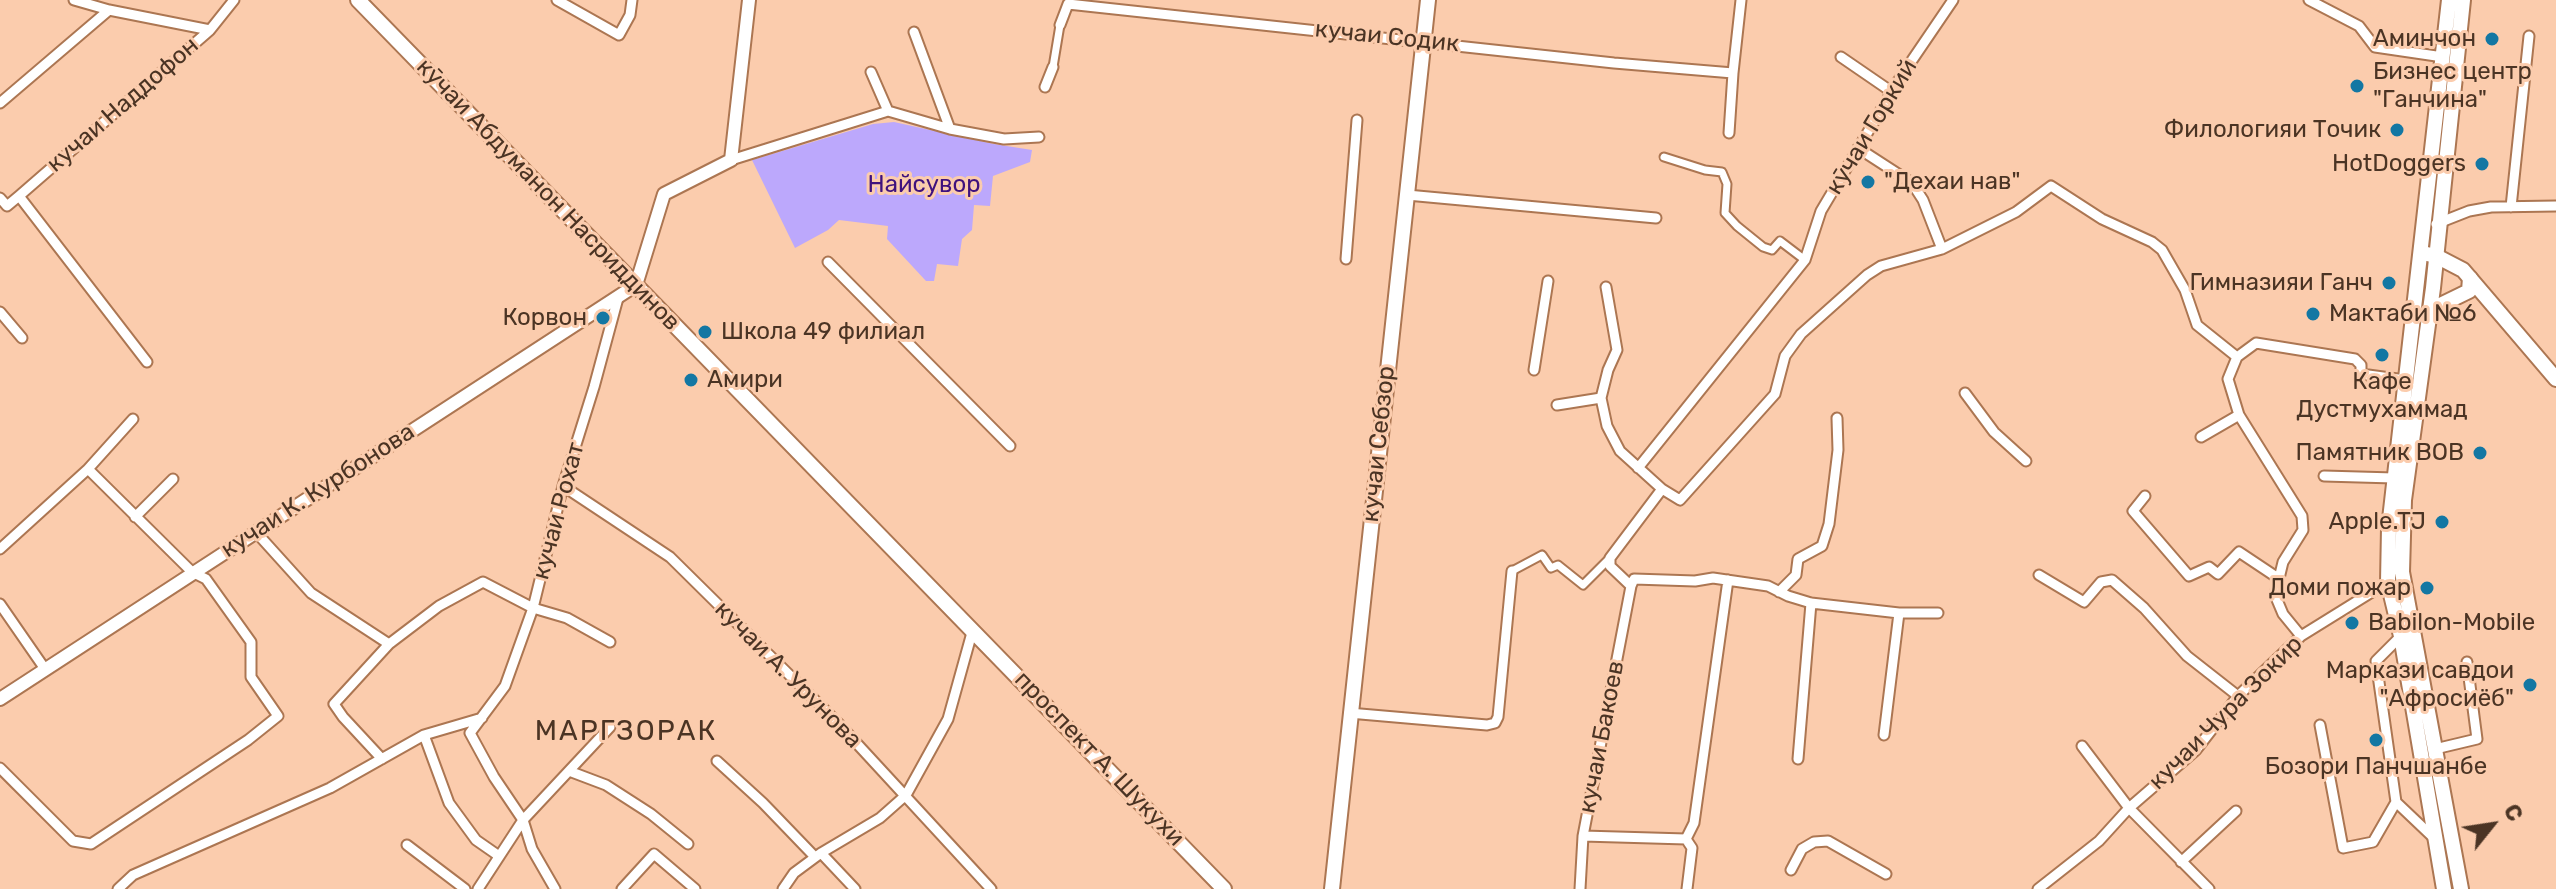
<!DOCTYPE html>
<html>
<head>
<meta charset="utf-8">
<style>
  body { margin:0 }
  #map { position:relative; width:2556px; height:889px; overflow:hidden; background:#fbccad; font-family:Rubik,sans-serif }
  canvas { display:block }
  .north { position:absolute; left:2452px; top:785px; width:80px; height:80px; -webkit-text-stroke:6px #fbccad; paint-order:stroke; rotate:60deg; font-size:22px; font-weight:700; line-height:32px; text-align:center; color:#4b3424 }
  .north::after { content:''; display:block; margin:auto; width:28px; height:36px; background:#4b3424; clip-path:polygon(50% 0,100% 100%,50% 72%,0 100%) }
</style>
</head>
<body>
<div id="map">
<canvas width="2556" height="889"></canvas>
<div class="north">С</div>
</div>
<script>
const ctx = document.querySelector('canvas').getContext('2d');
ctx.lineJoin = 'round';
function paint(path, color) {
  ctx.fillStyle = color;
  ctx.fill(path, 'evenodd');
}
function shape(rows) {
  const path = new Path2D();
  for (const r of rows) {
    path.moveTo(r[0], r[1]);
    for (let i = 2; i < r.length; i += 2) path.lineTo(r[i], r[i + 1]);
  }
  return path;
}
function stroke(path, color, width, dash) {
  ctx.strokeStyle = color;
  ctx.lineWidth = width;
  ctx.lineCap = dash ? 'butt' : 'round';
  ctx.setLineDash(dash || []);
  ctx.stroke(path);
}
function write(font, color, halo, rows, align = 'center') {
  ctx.font = font + ' Rubik,sans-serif';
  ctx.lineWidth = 6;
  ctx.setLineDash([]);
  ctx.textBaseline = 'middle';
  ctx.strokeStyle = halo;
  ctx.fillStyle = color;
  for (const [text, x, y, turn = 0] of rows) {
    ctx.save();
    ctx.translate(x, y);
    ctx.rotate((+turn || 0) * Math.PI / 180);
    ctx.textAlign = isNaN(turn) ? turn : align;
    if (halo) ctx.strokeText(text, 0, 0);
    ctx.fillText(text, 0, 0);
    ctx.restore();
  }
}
paint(shape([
  [894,122,994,144,1032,150,1030,162,993,176,990,206,974,205,972,230,962,239,958,266,937,264,934,281,926,281,887,239,888,226,839,220,828,230,795,248,752,160,873,124]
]), '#bca8fc');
const pedestrian = shape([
  [1053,67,1060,25],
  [1664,157,1705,170,1722,172,1727,184,1725,213,1737,226,1763,247,1772,250,1780,241,1805,260],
  [1512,571,1542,555,1551,568,1558,565,1583,585,1610,558]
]);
const minor = shape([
  [74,0,109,10,210,30],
  [557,0,619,35,630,15,632,0],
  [2309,0,2359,26,2375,47,2443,57],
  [1060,25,1068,4,1614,63,1733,73,1729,133],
  [914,32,950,129],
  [1841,57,1892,92],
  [871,72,888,111],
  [1733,73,1741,0],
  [1045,87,1053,67],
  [0,103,109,10],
  [1858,148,1912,183,1923,200,1942,249],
  [731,160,888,111,950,129,1004,139,1039,137],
  [1407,195,1656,218],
  [19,196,147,362],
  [0,198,7,206,19,196,210,30,234,0],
  [2511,207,2529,36],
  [2436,224,2469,211,2491,207,2556,206],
  [1346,259,1357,120],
  [828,262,1010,446],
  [1606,287,1617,350,1608,370,1601,398,1607,426,1620,451,1662,489,1610,558,1610,566,1631,586],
  [0,312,22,338],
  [2237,357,2228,379,2239,415,2302,516,2303,530,2283,562,2275,595,2283,614,2301,636],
  [1534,370,1548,281],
  [1965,393,1994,432,2026,461],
  [1557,405,1601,398],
  [2201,437,2239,415],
  [1638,468,1805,260,1821,211,1900,78,1953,0],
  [2324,476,2394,478],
  [563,486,670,557,837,722,991,889],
  [1662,489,1680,500,1775,394,1785,356,1801,334,1867,275,1881,266,1942,249,2016,212,2051,186,2102,219,2152,242,2162,250,2185,290,2197,325,2237,357,2256,343,2355,359,2361,365,2361,374,2405,380],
  [2145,496,2133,511,2189,576,2209,567,2218,574,2239,552,2278,578],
  [135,517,173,479],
  [255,531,311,593,389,644,439,606,483,582,533,608,567,618,610,642],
  [0,549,88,469,133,419],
  [2039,575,2084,602,2101,582,2112,580,2144,608,2187,656,2238,696],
  [1631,586,1634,579,1695,581,1713,578,1768,586,1788,596,1811,603,1899,613,1938,613],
  [1779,592,1796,575,1798,559,1822,546,1829,524,1838,450,1837,418],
  [0,604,45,669],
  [2401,636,2376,661,2396,802,2436,840],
  [1349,713,1487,725,1495,723,1498,717,1512,571],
  [2320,725,2343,848,2373,842,2396,802],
  [424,735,449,803,476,840,499,856],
  [1884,735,1899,613],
  [2082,746,2129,808,2209,889],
  [2435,749,2477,739,2467,662],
  [382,759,343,717,334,704,389,644],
  [1798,759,1811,603],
  [717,761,763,803,815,857],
  [0,768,73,841,91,844,248,740,278,716,251,677,251,642,206,579,192,572,88,469],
  [569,771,606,785,651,814,688,844],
  [1583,836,1686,839],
  [407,845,465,889],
  [821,853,855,889],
  [2181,862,2236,811],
  [1791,870,1802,849,1814,842,1828,841,1886,874],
  [118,889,133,875,330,788,424,735,482,718],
  [478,889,523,820,610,727],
  [555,889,532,849,523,820,494,777,470,733,505,686,533,608,563,486,594,387,618,298],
  [622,889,654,854,695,889],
  [783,889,794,873,821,853,880,818,906,795,948,719,973,629],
  [1580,889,1583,836,1631,586],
  [1687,889,1692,848,1686,839,1694,823,1728,580],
  [2038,889,2099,841,2129,808,2196,750,2238,696,2301,636,2388,582]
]);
const tertiary = shape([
  [0,699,636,285,664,194,731,160,749,0]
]);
const secondary = shape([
  [358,0,1224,889],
  [2427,254,2436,256,2463,270,2556,379],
  [1332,889,1428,0]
]);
const primary = shape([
  [2430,310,2469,291,2470,278],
  [2444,889,2401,636,2388,582,2389,528,2449,0],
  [2461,889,2402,572,2404,500,2433,288,2463,0]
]);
stroke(pedestrian, '#ac7652', 11);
stroke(minor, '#ac7652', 13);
stroke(tertiary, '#ac7652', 16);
stroke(secondary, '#ac7652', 18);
stroke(primary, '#ac7652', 18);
stroke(pedestrian, '#fff', 7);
stroke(minor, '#fff', 9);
stroke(tertiary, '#fff', 12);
stroke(secondary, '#fff', 14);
stroke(primary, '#fff', 14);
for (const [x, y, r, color] of [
  [2492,39,8,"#1377a3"],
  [2357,86,8,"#1377a3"],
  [2397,130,8,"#1377a3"],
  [2482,164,8,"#1377a3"],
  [1868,182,8,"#1377a3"],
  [2389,283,8,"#1377a3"],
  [2313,314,8,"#1377a3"],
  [603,318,8,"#1377a3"],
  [705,332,8,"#1377a3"],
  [2382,355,8,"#1377a3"],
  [691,380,8,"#1377a3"],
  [2480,453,8,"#1377a3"],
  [2442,522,8,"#1377a3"],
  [2427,588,8,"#1377a3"],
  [2352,623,8,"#1377a3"],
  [2530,685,8,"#1377a3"],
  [2376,740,8,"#1377a3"]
]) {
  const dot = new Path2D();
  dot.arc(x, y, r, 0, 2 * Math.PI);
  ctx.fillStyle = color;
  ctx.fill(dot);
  stroke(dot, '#fbccad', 3);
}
write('24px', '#4b3424', '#fbccad', [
  ["кучаи Содик",1387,37,6],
  ["кучаи Наддофон",123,105,-41],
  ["кӯчаи Горкий",1872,127,-59],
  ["кӯчаи Абдуманон Насриддинов",548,195,46],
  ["кучаи Себзор",1379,444,-84],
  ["кучаи К. Курбонова",318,491,-33],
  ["кучаи Рохат",559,511,-75],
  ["кучаи А. Урунова",788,675,45],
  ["кучаи Чура Зокир",2226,713,-45],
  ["кучаи Бакоев",1602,737,-79],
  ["проспект А. Шукухи",1099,759,46]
]);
write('24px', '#4b3424', '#fbccad', [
  ["Аминчон",2476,39],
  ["Бизнес центр",2373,72,"left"],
  ["\"Ганчина\"",2373,100,"left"],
  ["Филологияи Точик",2381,130],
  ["HotDoggers",2466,164],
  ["\"Дехаи нав\"",1884,182,"left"],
  ["Гимназияи Ганч",2373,283],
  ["Мактаби №6",2329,314,"left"],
  ["Корвон",587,318],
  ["Школа 49 филиал",721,332,"left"],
  ["Амири",707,380,"left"],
  ["Кафе",2382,382,"center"],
  ["Дустмухаммад",2382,410,"center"],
  ["Памятник ВОВ",2464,453],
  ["Apple.TJ",2426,522],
  ["Доми пожар",2411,588],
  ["Babilon-Mobile",2368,623,"left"],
  ["Маркази савдои",2514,671],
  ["\"Афросиёб\"",2514,699],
  ["Бозори Панчшанбе",2376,767,"center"]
], 'right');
write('24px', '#3f117d', '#fbccad', [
  ["Найсувор",924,185]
]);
ctx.letterSpacing = '2px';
write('28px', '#4b3424', '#fbccad', [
  ["МАРГЗОРАК",626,732]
]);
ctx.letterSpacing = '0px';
</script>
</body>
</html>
